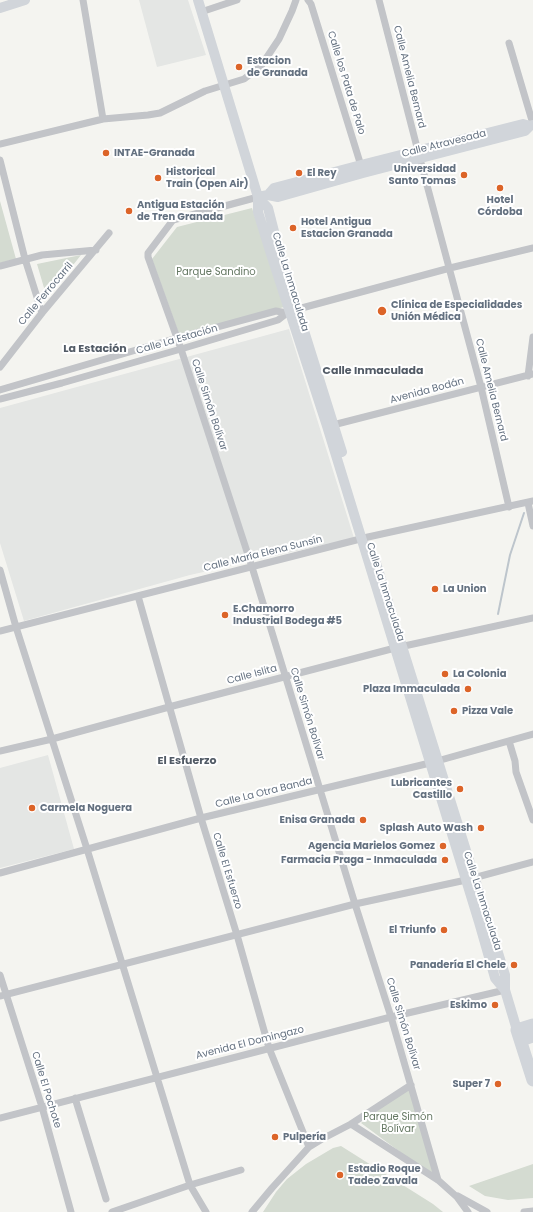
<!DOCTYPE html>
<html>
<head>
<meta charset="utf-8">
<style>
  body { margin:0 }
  canvas { display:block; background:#f4f4f0 }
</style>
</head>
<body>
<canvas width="533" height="1212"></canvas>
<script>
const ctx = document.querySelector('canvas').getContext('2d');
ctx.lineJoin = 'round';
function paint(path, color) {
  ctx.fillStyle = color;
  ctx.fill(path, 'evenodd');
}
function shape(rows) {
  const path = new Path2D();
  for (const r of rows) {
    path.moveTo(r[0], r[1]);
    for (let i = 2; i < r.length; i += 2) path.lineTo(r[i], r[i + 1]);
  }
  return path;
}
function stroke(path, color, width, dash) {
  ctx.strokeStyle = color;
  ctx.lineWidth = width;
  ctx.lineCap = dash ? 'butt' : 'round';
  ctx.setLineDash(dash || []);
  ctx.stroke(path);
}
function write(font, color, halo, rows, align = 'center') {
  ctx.font = font + ' Poppins,sans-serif';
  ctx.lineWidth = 4;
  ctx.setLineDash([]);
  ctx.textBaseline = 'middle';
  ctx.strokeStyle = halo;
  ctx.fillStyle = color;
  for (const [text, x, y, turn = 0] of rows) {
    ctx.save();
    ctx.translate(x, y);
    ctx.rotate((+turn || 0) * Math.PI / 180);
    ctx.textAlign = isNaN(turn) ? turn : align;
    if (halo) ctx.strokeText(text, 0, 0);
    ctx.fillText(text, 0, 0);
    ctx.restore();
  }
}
paint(shape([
  [139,0,188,0,206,55,157,67],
  [289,329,354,538,190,575,24,621,0,543,0,408],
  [48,755,74,849,0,868,0,768]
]), '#e4e6e4');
paint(shape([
  [0,201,16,259,0,263],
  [252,208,284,307,180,337,152,259,177,227],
  [81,255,47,298,37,264],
  [410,1086,438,1180,361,1123],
  [341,1146,433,1204,443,1212,263,1212,276,1192,287,1179,306,1164,333,1148],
  [533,1164,533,1198,508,1200,485,1196,469,1186]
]), '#d4dbd1');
stroke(shape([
  [498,614,510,555,524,513]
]), '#bdc5cc', 2);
stroke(shape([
  [83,0,103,119],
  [308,0,311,4,362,169],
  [379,0,420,159,481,387,509,507],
  [201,12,237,0],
  [509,43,533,124],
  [0,144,103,119,148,115,160,113,205,91,244,79,261,66,279,39,292,11,296,0],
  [0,160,25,259,42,313],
  [258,197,173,220,148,253,148,257,181,349,252,567,355,904,391,1017,438,1180],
  [0,266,42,255,96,250],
  [0,367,42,313,109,233],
  [528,376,533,337],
  [0,390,177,338,276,311,287,313],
  [0,399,62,383,181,349,278,320,287,313,298,309,450,268,533,248],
  [329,426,533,374],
  [528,503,533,526],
  [0,570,16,627,87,849,190,1185,206,1212],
  [138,596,201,818,237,935,269,1048,309,1147],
  [0,631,368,537,533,501],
  [509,741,515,761,516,772,533,820],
  [0,751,52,739,169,707,395,648,533,618],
  [0,873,201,818,430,763,533,734],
  [0,975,42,1107,71,1212],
  [0,996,355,904,466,880,533,862],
  [75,1098,106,1199],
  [0,1118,391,1017,505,990],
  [351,1124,438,1180,457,1197,468,1212],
  [458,1196,487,1212],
  [112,1212,190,1185,241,1170],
  [252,1212,272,1188,309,1147,322,1139,351,1124,411,1085],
  [524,1212,533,1211]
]), '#c2c4c8', 7);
stroke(shape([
  [198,0,258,197,258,212,271,254,327,426,479,922,495,978,505,990],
  [0,8,25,0],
  [268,195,274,188,361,165,523,124,530,126],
  [258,197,268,208,279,251,342,452],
  [258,197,268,195,278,197,363,173,525,131,530,126,533,125],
  [374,557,505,975,505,990,517,1030]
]), '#d1d5da', 10);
stroke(shape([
  [533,1025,517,1030,533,1080],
  [521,1040,533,1036]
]), '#d1d5da', 13);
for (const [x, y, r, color] of [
  [239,67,4,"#dc6428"],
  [106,153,4,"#dc6428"],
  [299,173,4,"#dc6428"],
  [464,175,4,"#dc6428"],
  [158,178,4,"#dc6428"],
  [500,188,4,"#dc6428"],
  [129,211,4,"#dc6428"],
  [293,228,4,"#dc6428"],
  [382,311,5,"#dc6428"],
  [435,589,4,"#dc6428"],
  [225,615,4,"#dc6428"],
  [445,674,4,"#dc6428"],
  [468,689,4,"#dc6428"],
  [454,711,4,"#dc6428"],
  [460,789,4,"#dc6428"],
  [32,808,4,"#dc6428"],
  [363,820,4,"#dc6428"],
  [481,828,4,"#dc6428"],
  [443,846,4,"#dc6428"],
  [445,860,4,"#dc6428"],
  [444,930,4,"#dc6428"],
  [514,965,4,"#dc6428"],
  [495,1005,4,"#dc6428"],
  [498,1084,4,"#dc6428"],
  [275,1137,4,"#dc6428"],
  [340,1175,4,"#dc6428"]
]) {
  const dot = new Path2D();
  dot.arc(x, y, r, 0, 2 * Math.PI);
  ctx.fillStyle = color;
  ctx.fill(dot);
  stroke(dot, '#fff', 1.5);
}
write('bold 10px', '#647180', '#fff', [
  ["Estacion",247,61],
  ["de Granada",247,73],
  ["INTAE-Granada",114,153],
  ["Universidad",456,169,"right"],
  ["Santo Tomas",456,181,"right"],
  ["Historical",166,172],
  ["Train (Open Air)",166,184],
  ["El Rey",307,173],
  ["Hotel",500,200,"center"],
  ["Córdoba",500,212,"center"],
  ["Antigua Estación",137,205],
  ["de Tren Granada",137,217],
  ["Hotel Antigua",301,222],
  ["Estacion Granada",301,234],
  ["Clínica de Especialidades",391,305],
  ["Unión Médica",391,317],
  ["La Union",443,589],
  ["E.Chamorro",233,609],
  ["Industrial Bodega #5",233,621],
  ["La Colonia",453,674],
  ["Plaza Immaculada",460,689,"right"],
  ["Pizza Vale",462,711],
  ["Lubricantes",452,783,"right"],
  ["Castillo",452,795,"right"],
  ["Carmela Noguera",40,808],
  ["Enisa Granada",355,820,"right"],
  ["Splash Auto Wash",473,828,"right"],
  ["Agencia Marielos Gomez",435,846,"right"],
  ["Farmacia Praga - Inmaculada",437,860,"right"],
  ["El Triunfo",436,930,"right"],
  ["Panadería El Chele",506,965,"right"],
  ["Eskimo",487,1005,"right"],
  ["Super 7",490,1084,"right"],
  ["Pulpería",283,1137],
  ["Estadio Roque",348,1169],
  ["Tadeo Zavala",348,1181]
], 'left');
write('10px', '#647180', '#fff', [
  ["Calle Amelia Bernard",409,77,76],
  ["Calle los Pata de Palo",346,83,73],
  ["Calle Atravesada",444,144,-14],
  ["Calle La Inmaculada",290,282,73],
  ["Calle Ferrocarril",46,294,-50],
  ["Calle La Estación",177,340,-16],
  ["Calle Amelia Bernard",491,390,76],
  ["Avenida Bodán",427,391,-15],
  ["Calle Simón Bolívar",209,405,72],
  ["Calle María Elena Sunsín",263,554,-14],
  ["Calle La Inmaculada",385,592,72],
  ["Calle Islita",252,675,-15],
  ["Calle Simón Bolívar",307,714,73],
  ["Calle La Otra Banda",264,793,-14],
  ["Calle El Esfuerzo",227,871,73],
  ["Calle La Inmaculada",482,901,72],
  ["Calle Simón Bolívar",403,1024,73],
  ["Avenida El Domingazo",250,1043,-14],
  ["Calle El Pochote",46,1090,73]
]);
write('10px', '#657863', '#fff', [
  ["Parque Sandino",216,272],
  ["Parque Simón",398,1117],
  ["Bolívar",398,1129]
]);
write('bold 11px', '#525b66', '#fff', [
  ["La Estación",95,349],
  ["Calle Inmaculada",373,371],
  ["El Esfuerzo",187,761]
]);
</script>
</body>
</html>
